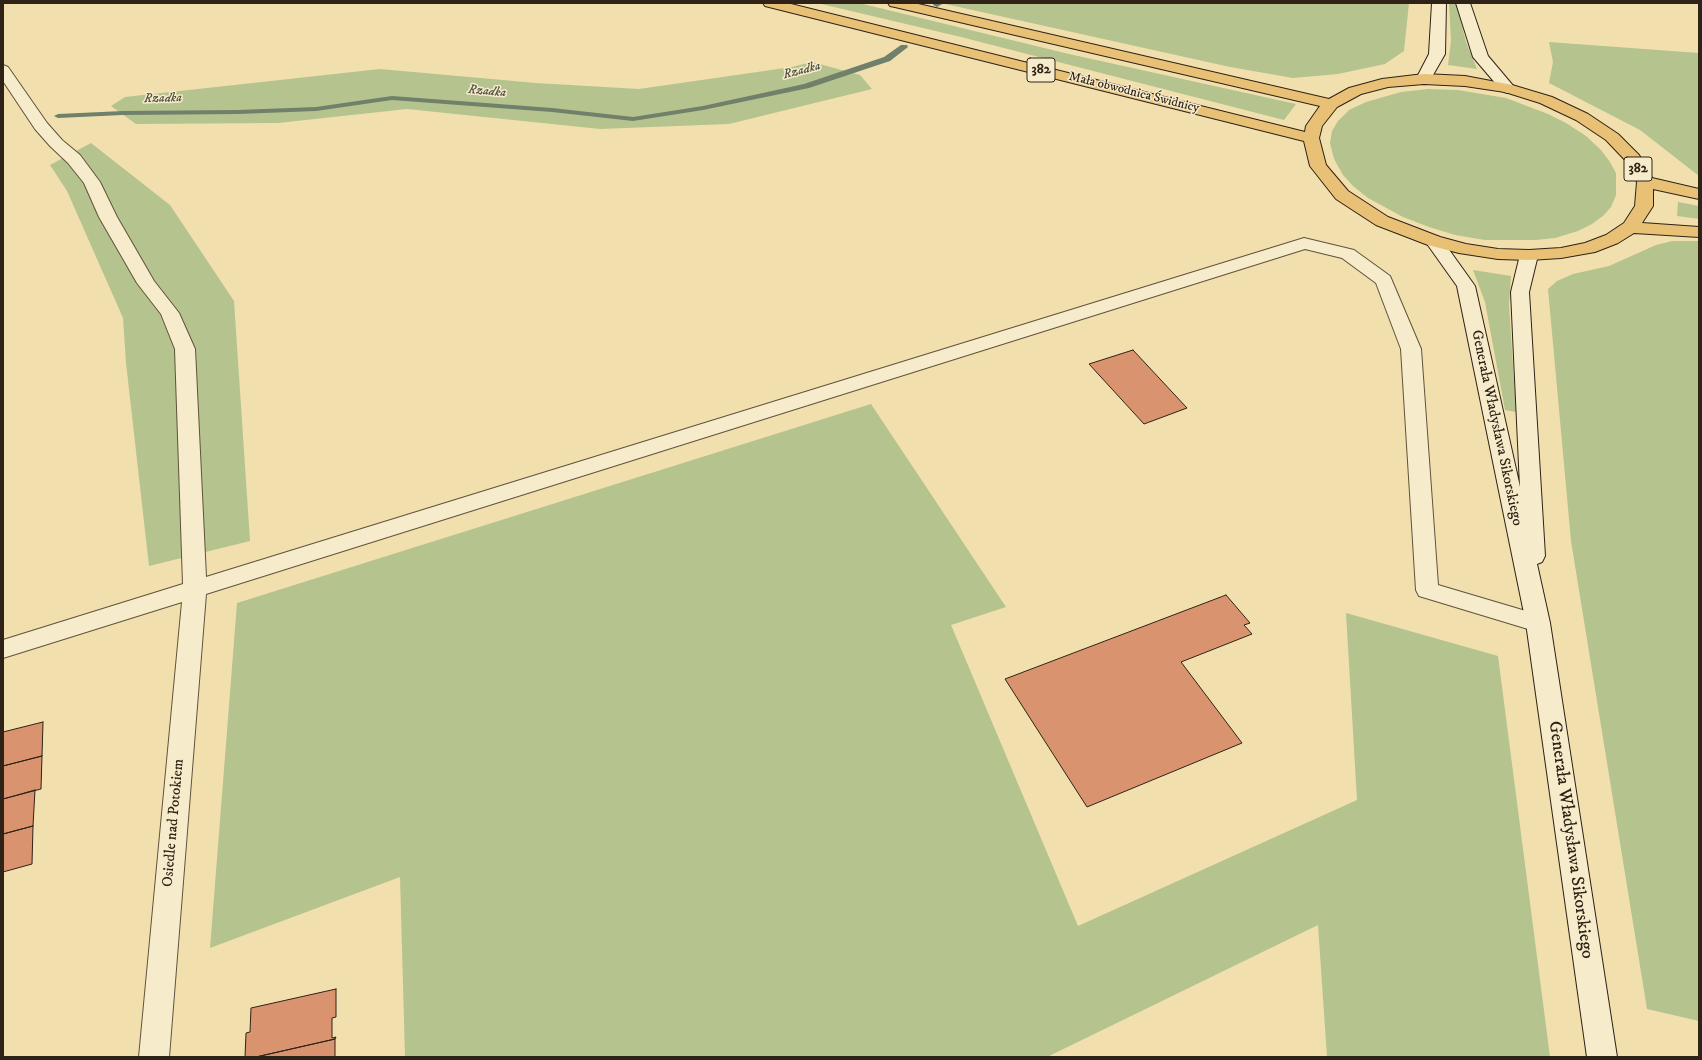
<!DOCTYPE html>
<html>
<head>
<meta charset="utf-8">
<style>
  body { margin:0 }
  #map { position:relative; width:1702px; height:1060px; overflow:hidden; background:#f1e0ad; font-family:"IM FELL DW Pica",serif }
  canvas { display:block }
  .frame { position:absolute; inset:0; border:4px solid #2f2216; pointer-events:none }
</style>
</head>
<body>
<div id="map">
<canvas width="1702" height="1060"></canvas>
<div class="frame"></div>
</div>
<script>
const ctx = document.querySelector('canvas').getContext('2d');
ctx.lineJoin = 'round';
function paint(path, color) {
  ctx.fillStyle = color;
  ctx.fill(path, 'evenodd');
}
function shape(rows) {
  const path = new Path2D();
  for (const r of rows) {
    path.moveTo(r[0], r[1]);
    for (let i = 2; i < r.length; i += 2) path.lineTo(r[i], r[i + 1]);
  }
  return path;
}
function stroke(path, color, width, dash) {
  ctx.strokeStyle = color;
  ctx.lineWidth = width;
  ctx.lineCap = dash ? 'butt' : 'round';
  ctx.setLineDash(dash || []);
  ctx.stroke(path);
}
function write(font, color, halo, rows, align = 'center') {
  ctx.font = font + ' "IM FELL DW Pica",serif';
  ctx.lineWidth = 3;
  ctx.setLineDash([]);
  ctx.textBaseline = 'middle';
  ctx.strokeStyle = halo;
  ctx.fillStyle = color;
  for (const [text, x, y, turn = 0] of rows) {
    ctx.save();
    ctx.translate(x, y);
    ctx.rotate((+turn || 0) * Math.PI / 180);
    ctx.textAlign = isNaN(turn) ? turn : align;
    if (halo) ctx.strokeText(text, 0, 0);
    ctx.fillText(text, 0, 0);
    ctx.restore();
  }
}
paint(shape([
  [817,3,859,3,1069,54,1296,104,1284,120,961,37],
  [941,3,1409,3,1404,51,1385,64,1338,74,1293,78,1230,67],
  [1449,3,1456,3,1466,42,1477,69,1448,65,1451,41],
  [1549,42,1699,53,1699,176,1640,130,1549,83,1553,62],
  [812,62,860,75,872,89,729,124,600,129,407,109,278,123,136,124,111,106,125,97,380,69,536,83,639,89,792,67],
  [1428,89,1458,90,1506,98,1548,114,1566,123,1586,136,1601,150,1610,162,1616,173,1616,195,1611,207,1603,216,1592,224,1578,231,1555,238,1536,240,1485,240,1455,235,1429,227,1403,217,1368,198,1353,186,1343,175,1334,159,1330,143,1332,131,1338,121,1349,110,1366,102,1401,92],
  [91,143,170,205,234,301,250,541,149,566,126,363,123,318,67,191,50,165],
  [1678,202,1699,206,1699,219,1677,216],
  [1672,241,1699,241,1699,1021,1647,1009,1571,541,1548,289,1557,281,1573,274,1609,266,1656,245],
  [1473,270,1511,276,1509,305,1516,412,1505,410,1485,302],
  [871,404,1006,607,951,625,1078,926,1357,800,1346,613,1498,656,1550,1057,1327,1057,1318,925,1047,1057,405,1057,400,877,210,948,237,603]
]), '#b5c38e');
paint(shape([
  [934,3,944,3,937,7,933,5,934,3],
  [901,45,907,45,908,47,890,61,809,88,703,110,633,121,552,112,392,100,316,111,238,114,123,115,58,118,54,116,58,114,123,111,238,110,316,107,392,96,552,108,633,117,703,106,804,84,884,57,901,45]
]), '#70806b');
const building = shape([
  [1133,350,1187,408,1144,424,1089,364,1133,350],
  [1226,595,1250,623,1244,625,1252,634,1181,662,1242,743,1087,807,1005,679,1226,595],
  [43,722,42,756,3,766,3,732,43,722],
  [42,756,41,789,3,799,3,766,42,756],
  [35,790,33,826,3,834,3,799,35,790],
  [33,826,32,864,3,872,3,834,33,826],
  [336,989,336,1017,332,1018,332,1038,336,1037,335,1039,256,1057,245,1057,246,1033,250,1032,251,1008,336,989],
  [335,1039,335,1057,256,1057,335,1039]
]);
paint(building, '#d9936e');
stroke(building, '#2f2216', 1);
const street = shape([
  [3,65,8,67,47,123,62,140,80,155,100,182,117,217,154,281,179,313,195,349,206,577,1304,238,1354,250,1390,276,1421,349,1438,585,1546,617,1550,623,1546,629,1538,632,1419,596,1416,590,1401,349,1376,283,1342,258,1305,249,206,594,169,1057,139,1057,182,602,3,658,3,640,183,584,175,349,161,314,137,283,99,217,84,183,68,163,50,146,35,129,3,81,3,65]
]);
const secondary = shape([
  [1432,3,1446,3,1445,54,1429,82,1424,84,1419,82,1416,79,1429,54,1432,3],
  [1456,3,1470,3,1488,56,1515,88,1512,91,1507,93,1502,91,1473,57,1456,3],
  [1434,236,1440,237,1475,286,1520,487,1511,292,1520,255,1523,251,1529,250,1535,251,1538,255,1529,292,1545,556,1542,562,1537,564,1550,623,1617,1057,1587,1057,1526,623,1457,286,1425,241,1428,237,1434,236]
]);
const primary = shape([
  [763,3,787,3,1305,132,1306,126,1320,106,895,7,890,6,888,3,914,3,1329,99,1349,88,1382,79,1424,74,1465,76,1512,85,1552,97,1588,114,1618,134,1639,155,1652,178,1699,189,1699,199,1653,189,1653,206,1642,223,1699,227,1699,237,1634,233,1618,243,1595,252,1561,258,1529,260,1498,259,1459,253,1428,245,1376,225,1336,199,1310,166,1304,141,765,6,763,3],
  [1424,84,1465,86,1505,92,1540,103,1576,120,1606,140,1626,161,1637,182,1635,206,1624,223,1606,235,1585,243,1561,248,1529,250,1498,249,1466,244,1440,237,1388,217,1348,191,1326,165,1319,138,1322,126,1337,107,1361,94,1388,87,1424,84]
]);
stroke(street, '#60523c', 2);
stroke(secondary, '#2f2216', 2);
stroke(primary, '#2f2216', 2);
paint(street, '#f6ebca');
paint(secondary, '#f6ebca');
paint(primary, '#e8c076');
write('italic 13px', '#505141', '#f6ebca', [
  ["Rzadka",802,71,-15],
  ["Rzadka",487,92,5],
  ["Rzadka",163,99,-2]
]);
write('13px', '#2f2216', '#f6ebca', [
  ["Mała obwodnica Świdnicy",1134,93,14]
]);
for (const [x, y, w] of [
  [1041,70,28],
  [1638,169,28]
]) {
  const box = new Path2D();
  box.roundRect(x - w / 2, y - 12, w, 24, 3);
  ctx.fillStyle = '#f6ebca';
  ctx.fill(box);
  stroke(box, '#2f2216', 1);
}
write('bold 14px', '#2f2216', null, [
  ["382",1041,70],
  ["382",1638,169]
]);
write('15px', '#2f2216', '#f6ebca', [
  ["Generała Władysława Sikorskiego",1496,428,78],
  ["Osiedle nad Potokiem",174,823,-85]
]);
write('18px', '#2f2216', '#f6ebca', [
  ["Generała Władysława Sikorskiego",1570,840,82]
]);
</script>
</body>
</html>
